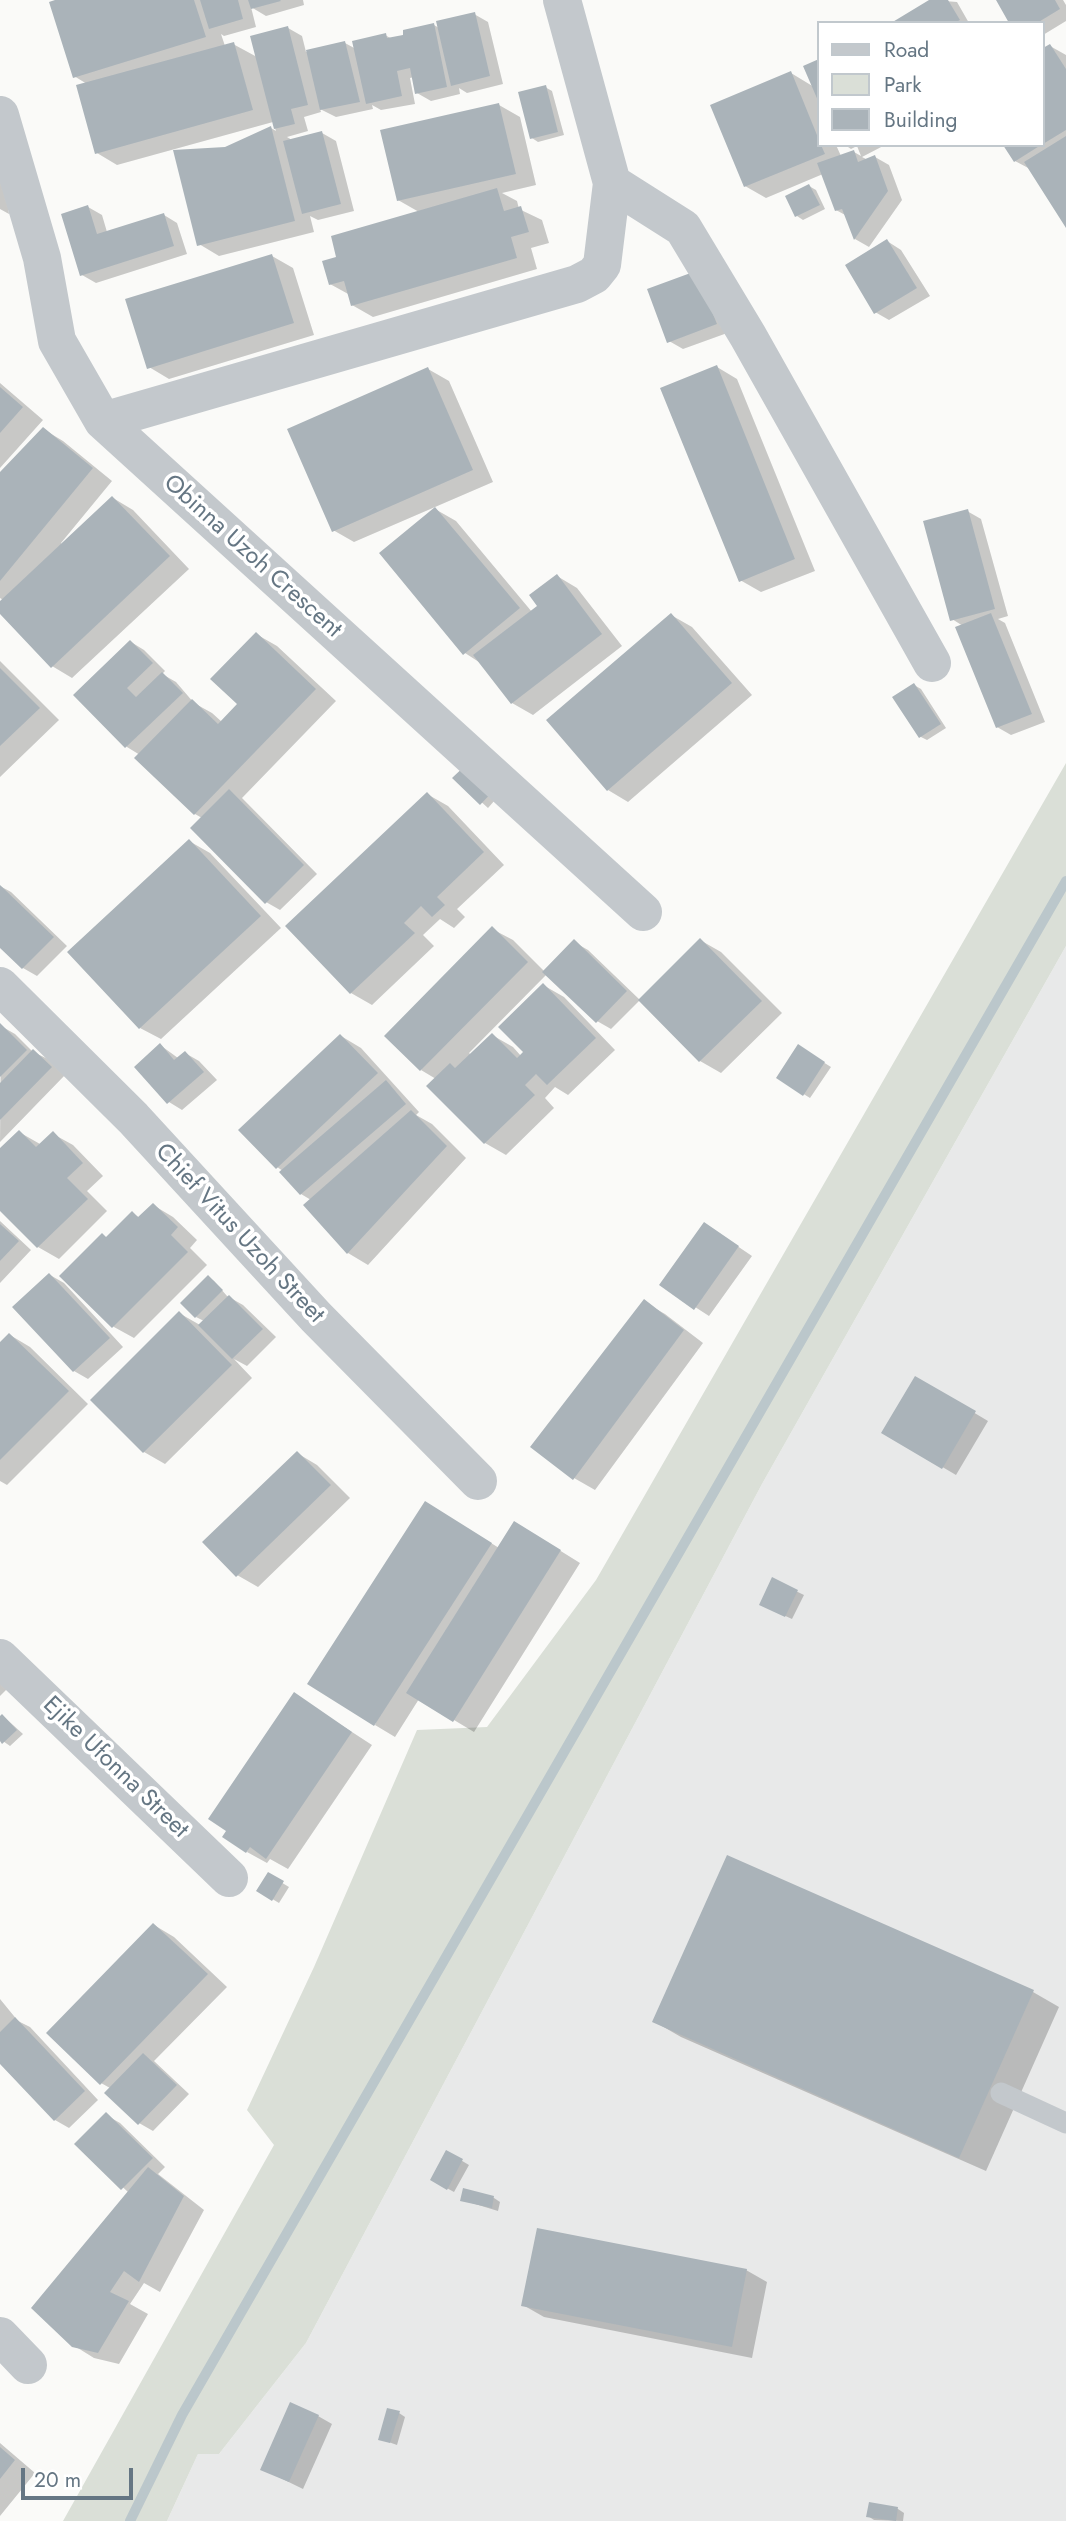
<!DOCTYPE html>
<html>
<head>
<meta charset="utf-8">
<style>
  body { margin:0 }
  #map { position:relative; width:1066px; height:2521px; overflow:hidden; background:#fafaf8; font-family:Jost,sans-serif }
  canvas { display:block }
  .legend { position:absolute; left:817px; top:21px; width:228px; height:126px; box-sizing:border-box; background:#fff; border:2px solid #c1c8cd; margin:0; padding:9px 12px; list-style:none; font-size:21px; color:#657683 }
  .legend li { display:flex; align-items:center; gap:14px; height:35px }
  .legend b { width:35px; border:2px solid #c1c8cd }
  .scale { position:absolute; left:21px; top:2468px; width:112px; height:32px; box-sizing:border-box; border:4px solid #657683; border-top:0; padding-left:9px; font-size:21px; line-height:24px; white-space:nowrap; color:#657683; -webkit-text-stroke:5px #fff; paint-order:stroke }
</style>
</head>
<body>
<div id="map">
<canvas width="1066" height="2521"></canvas>
<ul class="legend">
<li><b style="height:9px;background:#c3c8cc"></b>Road</li>
<li><b style="height:19px;background:#dadfd7"></b>Park</li>
<li><b style="height:19px;background:#aab3b9"></b>Building</li>
</ul>
<div class="scale">20 m</div>
</div>
<script>
const ctx = document.querySelector('canvas').getContext('2d');
ctx.lineJoin = 'round';
function paint(path, color) {
  ctx.fillStyle = color;
  ctx.fill(path, 'evenodd');
}
function shape(rows) {
  const path = new Path2D();
  for (const r of rows) {
    path.moveTo(r[0], r[1]);
    for (let i = 2; i < r.length; i += 2) path.lineTo(r[i], r[i + 1]);
  }
  return path;
}
function stroke(path, color, width, dash) {
  ctx.strokeStyle = color;
  ctx.lineWidth = width;
  ctx.lineCap = dash ? 'butt' : 'round';
  ctx.setLineDash(dash || []);
  ctx.stroke(path);
}
function write(font, color, halo, rows, align = 'center') {
  ctx.font = font + ' Jost,sans-serif';
  ctx.lineWidth = 7;
  ctx.setLineDash([]);
  ctx.textBaseline = 'middle';
  ctx.strokeStyle = halo;
  ctx.fillStyle = color;
  for (const [text, x, y, turn = 0] of rows) {
    ctx.save();
    ctx.translate(x, y);
    ctx.rotate((+turn || 0) * Math.PI / 180);
    ctx.textAlign = isNaN(turn) ? turn : align;
    if (halo) ctx.strokeText(text, 0, 0);
    ctx.fillText(text, 0, 0);
    ctx.restore();
  }
}
paint(shape([
  [1066,946,1066,2521,167,2521,198,2454,219,2454,306,2343,762,1484]
]), '#e8e9e9');
paint(shape([
  [1066,763,1066,946,762,1484,306,2343,219,2454,198,2454,167,2521,63,2521,274,2145,247,2110,314,1967,417,1730,487,1727,596,1580]
]), '#dadfd7');
paint(shape([
  [61,0,303,0,304,5,266,16,251,7,256,27,224,36,221,34,225,46,233,44,257,57,288,28,302,36,306,52,345,43,356,49,385,35,392,39,434,25,439,28,474,14,488,22,503,84,467,93,459,88,460,94,431,101,417,93,414,77,410,78,415,104,381,110,372,105,373,109,336,117,320,109,321,112,304,117,308,131,287,137,292,140,322,133,336,141,354,211,318,220,310,216,314,232,219,256,199,244,225,149,271,128,276,131,273,122,117,165,97,153,87,84,74,76],
  [932,0,957,2,969,23,894,23],
  [998,0,1063,0,1066,5,1066,21,1043,35,1043,23,1011,23],
  [1050,46,1066,55,1066,225,1032,170,1015,161,1005,145,1043,145,1043,50],
  [819,61,819,145,836,145,841,156,854,152,861,156,857,146,851,149,845,145,885,145,862,157,868,160,875,157,889,165,902,200,869,247,855,239,847,216,836,210,823,174,766,198,745,186,791,73,814,87,806,67],
  [545,87,552,91,564,135,538,142,532,138],
  [499,105,520,117,536,185,502,193,517,201,519,209,542,220,549,243,531,248,537,269,373,317,352,305,350,295,330,284,338,258,419,212,398,200],
  [0,143,9,214,0,209],
  [809,186,816,190,825,209,803,220,797,216],
  [88,207,102,215,107,232,164,215,177,223,187,254,96,283,82,275],
  [887,241,901,250,930,296,889,320,875,312],
  [272,256,293,268,314,335,169,379,149,367],
  [696,273,730,332,683,349,669,341],
  [717,367,737,379,815,571,761,592,740,580],
  [428,369,449,381,493,482,354,542,333,530],
  [0,383,43,420,0,468],
  [43,429,63,441,112,481,61,543,62,545,113,498,133,510,189,569,72,678,52,666,0,612,0,603,3,600,0,598,0,474],
  [435,509,456,521,532,612,539,607,557,576,577,588,622,646,533,715,512,703,482,664,465,653],
  [967,511,981,519,1008,616,998,619,1005,623,1045,722,1011,735,997,727,963,626,952,619],
  [671,615,692,627,752,695,628,802,608,790],
  [256,634,277,646,336,701,242,798,317,874,280,910,266,902,202,818,195,814,140,755,127,747,75,695,131,642,144,650,165,671,162,674,176,682,194,703,212,713,222,722,240,704],
  [0,661,59,720,0,777],
  [914,685,921,689,946,728,927,740,921,737],
  [455,778,502,792,488,808],
  [427,794,448,806,504,865,457,909,465,917,454,928,440,919,423,935,434,946,372,1005,351,993,288,926],
  [189,841,210,853,281,928,161,1039,140,1028],
  [0,886,11,892,67,946,37,976,23,968,0,945],
  [492,929,513,940,545,972,574,942,588,950,640,1000,700,940,721,952,782,1013,721,1073,700,1061,640,1000,611,1029,597,1021,547,974,469,1053,471,1055,492,1035,513,1047,521,1056,525,1052,543,985,564,997,615,1050,568,1095,555,1087,545,1098,554,1108,506,1155,485,1143,429,1086,436,1079,421,1070],
  [1,1026,15,1034,33,1052,48,1059,65,1075,0,1142],
  [341,1036,361,1048,419,1112,416,1115,432,1124,466,1158,368,1265,348,1253,311,1200,301,1194,283,1171,277,1167],
  [160,1045,178,1058,185,1053,199,1061,217,1080,182,1110,169,1102],
  [799,1047,831,1067,810,1098,778,1078],
  [19,1132,40,1144,53,1134,73,1145,103,1176,87,1191,107,1211,59,1259,38,1247,0,1208,0,1151],
  [153,1205,173,1217,197,1240,190,1248,207,1265,134,1338,114,1327,62,1276,108,1238,132,1213,140,1218],
  [0,1221,31,1250,0,1283],
  [718,1233,752,1256,709,1316,661,1285],
  [50,1275,64,1283,123,1347,88,1379,74,1371],
  [208,1277,214,1281,227,1296,243,1305,276,1337,247,1366,234,1359,252,1378,165,1464,144,1452,92,1400,179,1313,200,1325,204,1321,196,1317],
  [644,1302,665,1314,703,1343,595,1490,574,1478,533,1446],
  [10,1335,30,1347,88,1404,7,1485,0,1481,0,1345],
  [916,1378,988,1421,956,1475,883,1432],
  [297,1453,317,1465,350,1498,258,1587,237,1575],
  [446,1515,499,1548,535,1535,580,1563,474,1732,419,1699,395,1737,375,1725],
  [773,1580,804,1595,792,1619,768,1608],
  [0,1680,8,1688,0,1696],
  [295,1695,372,1745,288,1869,270,1859,267,1863,247,1852],
  [3,1716,23,1734,10,1746,0,1739,0,1719],
  [269,1875,289,1887,279,1903,259,1891],
  [154,1925,174,1937,227,1987,154,2061,189,2094,153,2131,139,2123,110,2088,101,2083],
  [1033,1992,1059,2007,986,2171,681,2037,655,2022],
  [0,1999,18,2021,30,2027,98,2100,69,2128,55,2120,0,2061],
  [106,2115,120,2123,165,2167,158,2174,204,2210,160,2292,144,2283,130,2304,148,2314,119,2364,94,2358,73,2345,129,2193,77,2144],
  [447,2152,469,2165,454,2192,432,2180],
  [494,2198,500,2202,498,2211,462,2200],
  [746,2270,767,2282,752,2358,544,2317,523,2305],
  [399,2413,405,2417,397,2445,380,2439],
  [318,2416,332,2424,303,2489,262,2469],
  [0,2443,35,2473,0,2516],
  [870,2504,898,2509,904,2513,903,2521,874,2520,868,2516]
]), '#0003');
stroke(shape([
  [130,2521,182,2415,1066,881]
]), '#bbc7cb', 10);
paint(shape([
  [55,0,194,0,206,37,73,78,49,2],
  [200,0,238,0,243,19,209,29],
  [248,0,280,0,281,1,251,9],
  [929,0,948,0,960,20,954,23,891,23],
  [996,0,1055,0,1060,9,1037,23,1009,23],
  [475,12,490,76,451,86,436,21],
  [434,23,447,87,415,94,410,68,397,71,402,96,366,104,352,41,386,33,387,38,403,35,403,30],
  [288,26,308,105,291,109,295,124,274,129,250,36],
  [345,41,360,102,320,110,306,50],
  [234,42,253,110,95,154,76,85],
  [1050,44,1066,69,1066,130,1043,144,1043,48],
  [819,59,819,103,803,66],
  [791,71,819,140,819,145,821,145,825,154,744,187,710,105],
  [546,85,558,132,530,139,518,92],
  [499,103,516,174,397,201,380,130],
  [271,126,295,221,197,246,173,150,225,147],
  [322,131,341,204,302,214,283,141],
  [1066,136,1066,228,1024,162],
  [1003,145,1041,145,1014,162],
  [854,150,858,162,875,155,888,191,854,240,842,209,835,211,817,163],
  [809,184,820,205,795,217,785,196],
  [497,188,504,211,521,206,529,232,511,237,517,258,351,306,344,281,329,285,322,261,336,257,331,236],
  [88,205,97,234,164,213,174,246,80,276,61,214],
  [887,239,917,288,874,314,845,265],
  [272,254,294,323,147,369,125,299],
  [696,271,717,324,667,343,647,289],
  [717,365,795,559,739,582,660,388],
  [428,367,473,470,332,532,287,429],
  [0,387,23,407,0,433],
  [43,427,93,468,0,581,0,472],
  [112,496,170,556,51,668,0,614,0,601],
  [435,507,520,608,463,655,379,553],
  [968,509,995,609,950,621,923,521],
  [557,574,602,634,511,704,473,655,537,606,529,595],
  [671,613,732,683,607,791,546,720],
  [991,613,1032,714,996,728,955,627],
  [256,632,316,689,194,815,134,758,192,699,218,724,237,704,210,679],
  [130,640,153,663,127,688,136,697,162,672,183,693,125,748,73,695],
  [0,668,40,708,0,746],
  [914,683,941,724,919,738,892,697],
  [470,761,497,787,480,805,452,778],
  [229,789,304,865,265,904,190,828],
  [427,792,484,852,437,897,445,905,432,917,421,906,404,923,415,933,350,994,285,926],
  [189,839,261,916,139,1029,67,952],
  [0,885,54,937,22,969,0,948],
  [492,926,528,962,420,1071,384,1036],
  [700,938,762,1001,699,1062,638,1000],
  [574,939,627,991,596,1023,542,972],
  [543,983,596,1038,547,1085,536,1074,525,1085,535,1095,484,1144,426,1086,450,1063,455,1068,492,1033,517,1058,523,1052,498,1027],
  [0,1023,27,1050,0,1077],
  [340,1034,378,1073,276,1169,238,1130],
  [160,1043,174,1060,185,1051,204,1072,167,1104,134,1067],
  [798,1044,825,1062,803,1096,776,1078],
  [33,1049,52,1067,0,1120,0,1083],
  [386,1080,406,1104,300,1195,279,1172],
  [411,1110,447,1146,347,1254,303,1205],
  [19,1130,36,1147,53,1131,83,1163,67,1178,88,1199,37,1248,0,1211,0,1148],
  [153,1203,178,1227,171,1235,188,1252,112,1328,59,1276,102,1233,106,1237,132,1211,138,1217],
  [704,1222,739,1246,694,1310,659,1285],
  [0,1224,19,1241,0,1261],
  [49,1273,110,1338,73,1372,12,1307],
  [208,1275,223,1290,195,1318,180,1303],
  [229,1295,263,1329,232,1359,198,1325],
  [644,1299,684,1330,573,1480,530,1447],
  [179,1311,232,1365,143,1453,90,1400],
  [9,1333,69,1391,0,1460,0,1342],
  [915,1376,976,1411,942,1469,881,1433],
  [297,1451,331,1485,236,1577,202,1542],
  [425,1501,492,1543,374,1726,307,1684],
  [514,1521,561,1550,453,1722,406,1693],
  [772,1577,798,1590,785,1617,759,1605],
  [294,1692,352,1732,266,1859,250,1847,246,1853,222,1837,226,1831,208,1819],
  [2,1714,17,1730,2,1744,0,1741,0,1716],
  [727,1855,1034,1990,959,2158,652,2022],
  [268,1872,284,1881,272,1901,256,1891],
  [153,1923,208,1974,100,2085,46,2033],
  [15,2017,85,2091,54,2121,0,2064,0,2032],
  [143,2053,177,2085,138,2125,104,2093],
  [106,2112,153,2158,121,2190,74,2144],
  [446,2150,463,2159,447,2190,430,2180],
  [148,2167,184,2196,139,2282,124,2271,110,2292,129,2301,98,2353,72,2347,31,2308],
  [463,2188,494,2196,492,2208,460,2201],
  [537,2228,747,2269,732,2347,521,2306],
  [290,2402,319,2415,289,2482,260,2470],
  [387,2408,400,2411,390,2443,378,2440],
  [0,2447,15,2460,0,2479],
  [869,2502,898,2507,896,2521,866,2517]
]), '#aab3b9');
stroke(shape([
  [1001,2093,1066,2123]
]), '#c3c8cc', 21);
stroke(shape([
  [0,115,42,258,57,341,103,421,643,912],
  [612,183,683,228,748,336,932,663],
  [103,421,577,284,594,275,602,265,612,183,562,0],
  [0,986,133,1118,316,1317,478,1481],
  [0,1658,229,1878],
  [0,2336,28,2365]
]), '#c3c8cc', 38);
write('24px', '#657683', '#fff', [
  ["Obinna Uzoh Crescent",252,557,42],
  ["Chief Vitus Uzoh Street",239,1234,47],
  ["Ejike Ufonna Street",115,1768,44]
]);
</script>
</body>
</html>
